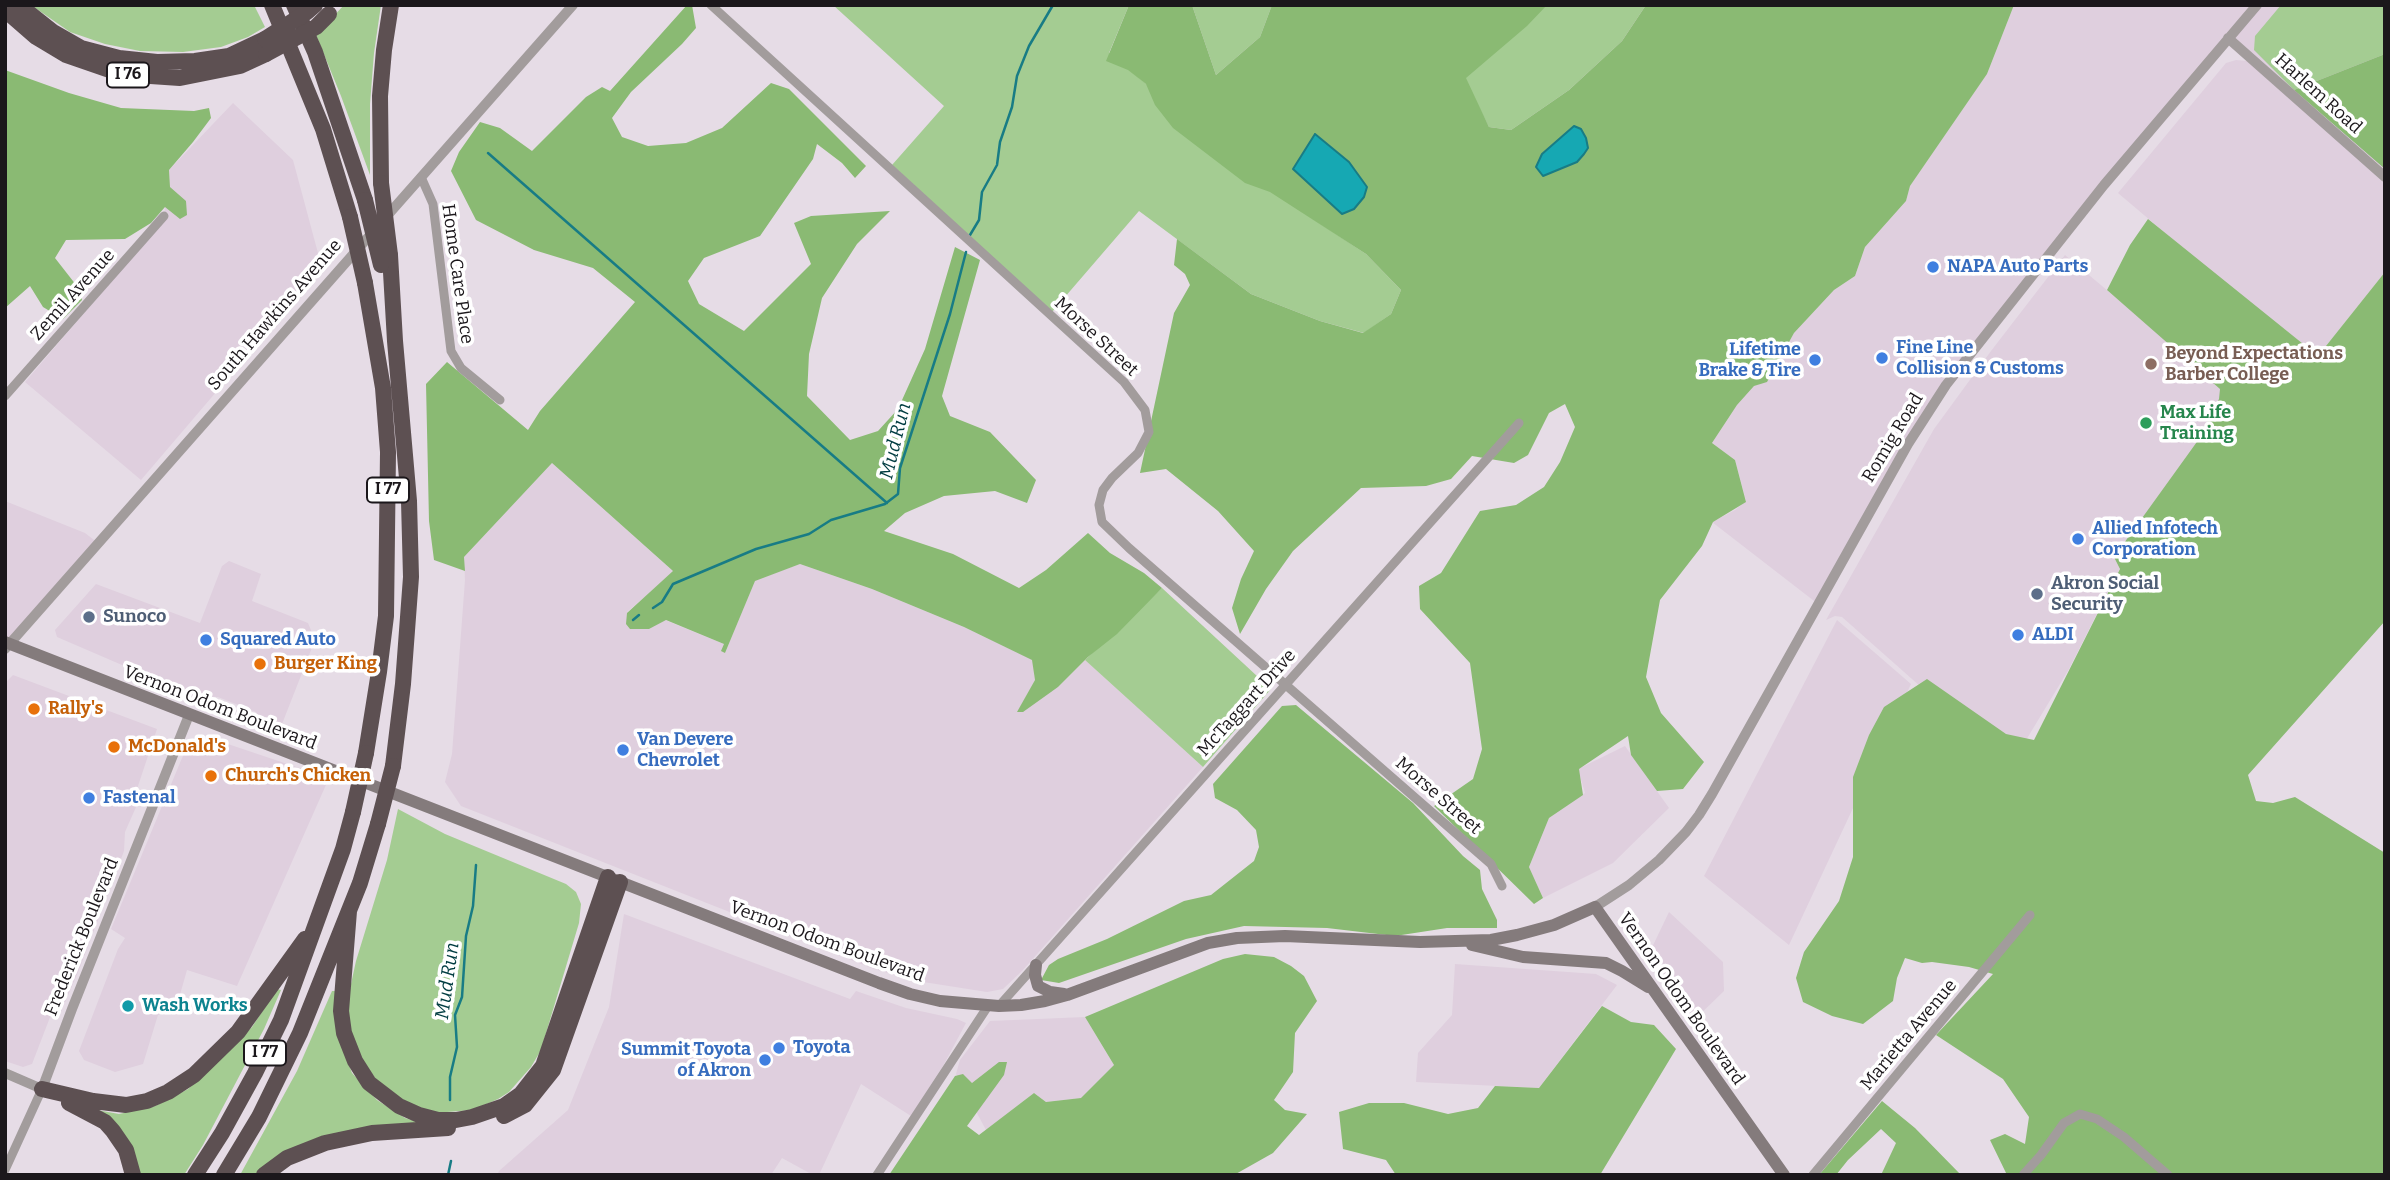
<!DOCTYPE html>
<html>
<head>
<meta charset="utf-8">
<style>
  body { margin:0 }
  #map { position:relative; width:2390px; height:1180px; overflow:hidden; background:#e6dce6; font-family:Bitter,serif }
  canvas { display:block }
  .frame { position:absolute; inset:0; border:7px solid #1b171b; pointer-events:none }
</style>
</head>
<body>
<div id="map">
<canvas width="2390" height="1180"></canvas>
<div class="frame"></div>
</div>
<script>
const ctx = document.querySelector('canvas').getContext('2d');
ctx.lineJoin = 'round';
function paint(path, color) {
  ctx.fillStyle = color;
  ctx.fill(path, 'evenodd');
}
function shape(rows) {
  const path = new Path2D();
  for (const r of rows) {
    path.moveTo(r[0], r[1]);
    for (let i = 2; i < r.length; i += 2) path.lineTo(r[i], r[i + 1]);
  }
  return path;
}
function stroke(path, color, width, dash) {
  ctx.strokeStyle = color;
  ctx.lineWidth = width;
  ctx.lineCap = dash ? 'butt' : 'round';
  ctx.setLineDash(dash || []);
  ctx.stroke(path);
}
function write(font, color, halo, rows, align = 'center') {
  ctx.font = font + ' Bitter,serif';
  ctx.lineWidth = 7;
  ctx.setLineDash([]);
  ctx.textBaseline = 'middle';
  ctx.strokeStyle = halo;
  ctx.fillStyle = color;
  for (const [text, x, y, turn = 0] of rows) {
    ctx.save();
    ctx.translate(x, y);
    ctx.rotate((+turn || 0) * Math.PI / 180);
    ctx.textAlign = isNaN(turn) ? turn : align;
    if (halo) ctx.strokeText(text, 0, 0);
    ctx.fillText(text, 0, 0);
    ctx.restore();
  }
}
paint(shape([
  [2014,5,2385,5,2385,177,2229,38,1946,385,1818,604,1712,522,1735,510,1746,501,1735,460,1712,443,1737,405,1754,386,1767,381,1794,333,1834,290,1855,276,1865,247,1906,201,1910,186,1987,74],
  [2236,60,2247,61,2385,183,2385,272,2318,356,2230,288,2118,193,2226,63],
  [233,103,293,160,322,268,141,480,25,382,164,220,165,206,170,187,169,170],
  [2065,255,2243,404,2120,568,2069,669,2014,760,1921,687,1842,617,1835,616,1826,620,1934,429,1991,351],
  [552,463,674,572,627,612,649,629,665,620,724,644,725,653,755,580,800,564,872,589,964,627,1033,660,1035,680,1018,712,1058,687,1085,660,1203,767,1022,971,1003,989,987,992,917,981,874,969,461,806,445,782,452,754,465,580,464,557],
  [5,501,85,533,98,543,5,642],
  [229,561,261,574,252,601,308,623,315,640,282,724,277,725,258,718,256,712,218,697,194,696,57,637,55,630,96,584,200,623,222,566],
  [1837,620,1911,684,1789,945,1704,876],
  [13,675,157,729,135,795,140,798,125,832,124,851,79,970,60,1014,52,1012,32,1064,23,1067,5,1061,5,683],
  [203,738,210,738,329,778,237,986,187,970,177,1005,158,1015,143,1064,115,1072,84,1060,79,1051,118,949,125,938,111,929,182,758,190,742],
  [1625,746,1669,808,1613,863,1543,898,1529,867,1549,818,1585,793,1578,769],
  [1669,912,1723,962,1724,991,1691,1023,1646,960],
  [624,914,850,999,856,991,906,1008,957,1019,966,1023,943,1066,911,1116,861,1084,819,1175,813,1175,782,1158,771,1175,497,1175,499,1171,568,1110,609,1007],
  [1455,964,1596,974,1617,985,1539,1088,1416,1082,1418,1053,1452,1015],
  [1085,1017,1114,1065,1082,1098,1046,1102,1034,1093,986,1130,956,1074,960,1060,990,1021]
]), '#dfcfde');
paint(shape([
  [31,5,254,5,265,27,248,37,221,47,183,52,140,51,105,44,70,32],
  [344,5,381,5,374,53,370,104,370,175,341,96,316,35],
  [833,5,1129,5,1109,53,1292,205,1366,254,1401,290,1391,314,1364,333,1320,321,1251,294,1139,211,1052,312,892,165,944,106],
  [1192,5,1272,5,1260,37,1216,75],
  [1440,5,1646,5,1622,41,1569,90,1511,130,1489,127,1469,88],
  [2281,5,2382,5,2385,9,2385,54,2294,90,2254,50,2255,36],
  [1162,588,1271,689,1203,767,1085,660],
  [398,809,445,834,566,884,576,892,581,904,579,923,541,1050,531,1067,509,1092,498,1099,473,1110,434,1113,417,1109,380,1085,355,1050,346,1007,356,961,387,860],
  [277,989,281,990,264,1029,203,1145,184,1175,138,1175,97,1110,119,1114,155,1106,188,1089,252,1027],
  [332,991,336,991,342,1046,352,1073,377,1100,405,1118,424,1124,377,1131,258,1175,240,1175,297,1071]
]), '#a4cc92');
paint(shape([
  [687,5,692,5,696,28,682,44,631,92,612,118,622,137,648,146,686,143,722,128,771,83,789,89,866,166,855,178,842,163,817,144,813,159,760,236,704,258,688,281,699,304,744,331,811,264,794,223,811,216,890,211,857,244,822,298,809,354,807,396,850,440,878,431,898,409,925,349,955,247,980,260,942,396,950,416,990,432,1036,480,1027,503,995,491,944,496,905,513,884,531,953,554,1019,588,1046,570,1088,533,1110,553,1144,573,1162,588,1117,634,1088,657,1058,687,1023,712,1017,712,1035,680,1032,660,964,627,872,589,800,564,755,581,725,653,721,651,724,644,666,620,649,629,630,629,626,624,627,613,673,571,552,463,464,557,465,571,434,560,429,521,426,384,447,362,528,430,540,411,635,302,593,268,534,250,476,220,451,171,459,152,480,122,500,128,532,151,586,97,602,87,610,91],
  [1129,5,1192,5,1216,75,1260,37,1272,5,1547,5,1527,26,1466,78,1489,127,1511,130,1569,90,1622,41,1646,5,2014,5,1987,74,1910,186,1906,201,1865,247,1855,276,1834,290,1794,333,1767,382,1754,386,1737,405,1712,443,1735,460,1746,502,1713,522,1702,546,1660,600,1646,677,1661,713,1704,762,1683,789,1657,791,1631,755,1628,736,1579,769,1583,795,1549,818,1529,867,1543,898,1534,904,1434,806,1473,779,1482,749,1470,663,1420,609,1419,586,1441,573,1480,511,1516,505,1544,487,1560,462,1575,427,1565,404,1549,413,1528,455,1514,463,1472,456,1451,479,1426,486,1361,488,1293,551,1266,589,1240,634,1232,608,1241,579,1254,551,1218,511,1166,469,1140,473,1174,313,1190,285,1185,274,1174,265,1177,239,1251,294,1320,321,1363,333,1391,314,1401,290,1366,254,1270,192,1245,183,1173,128,1155,105,1146,84,1128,70,1106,61],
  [2385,54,2385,169,2294,90],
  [5,70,69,93,121,108,194,111,209,108,211,118,193,142,169,170,170,187,186,201,187,215,180,219,165,207,151,223,125,239,66,240,55,258,80,290,82,300,63,319,43,307,30,286,5,308],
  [2148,219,2318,356,2385,272,2385,621,2248,775,2256,801,2273,803,2295,797,2385,853,2385,1175,2007,1175,1990,1140,2005,1134,2025,1144,2029,1117,2003,1079,1936,1035,1993,974,1969,967,1932,962,1922,963,1905,958,1897,978,1893,1001,1863,1024,1832,1016,1803,1002,1796,978,1804,952,1839,901,1853,857,1853,777,1869,735,1884,707,1927,679,2006,734,2034,740,2120,569,2114,557,2199,439,2219,399,2220,389,2107,290,2130,245],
  [1296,705,1413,803,1463,856,1480,870,1482,889,1497,920,1497,928,1447,928,1395,936,1327,928,1244,926,1186,939,1059,983,1041,980,1049,965,1058,959,1107,939,1184,901,1211,895,1254,861,1259,847,1256,830,1237,810,1215,798,1213,784,1282,706],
  [1245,954,1274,957,1291,966,1304,976,1317,1001,1295,1033,1293,1072,1274,1100,1285,1110,1307,1114,1273,1153,1234,1175,889,1175,955,1076,963,1074,972,1083,999,1062,1007,1062,1004,1075,967,1126,979,1135,1034,1093,1046,1102,1081,1098,1114,1065,1085,1017,1223,959],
  [1602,1006,1631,1022,1654,1025,1676,1049,1600,1175,1396,1175,1386,1160,1343,1149,1339,1112,1369,1103,1404,1103,1448,1114,1478,1108,1495,1086,1539,1088],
  [1882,1101,1915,1128,1961,1175,1881,1175,1896,1143,1881,1129,1848,1160,1836,1175,1819,1175]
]), '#8aba73');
const water = shape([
  [1574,126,1581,129,1586,138,1588,148,1584,154,1577,162,1543,176,1536,167,1542,154,1574,126],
  [1315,134,1349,162,1367,187,1364,197,1354,209,1342,214,1293,169,1315,134]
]);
paint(water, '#16a8b3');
stroke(water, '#187c85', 2);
stroke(shape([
  [488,153,887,503],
  [970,235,979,220,982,192,997,165,1000,142,1012,107,1017,76,1029,46,1053,5],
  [653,608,662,602,673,584,756,549,809,534,831,520,885,504,898,494,900,468,950,314,966,252],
  [633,620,639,615],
  [450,1100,450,1077,457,1047,455,1015,462,997,466,936,473,906,476,865],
  [448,1175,451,1161]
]), '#187c85', 2.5);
stroke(shape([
  [711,5,1124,382,1145,410,1149,432,1138,453,1112,478,1103,490,1099,505,1102,522,1129,548,1491,864,1502,886],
  [421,177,433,204,451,351,461,368,500,400],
  [5,396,164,216],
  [999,1006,1519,423],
  [5,1170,42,1089],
  [877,1175,988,1006],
  [1813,1175,2030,915],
  [2023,1175,2041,1155,2064,1123,2080,1114,2097,1119,2124,1137,2168,1175]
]), '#a29c9c', 9);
stroke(shape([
  [2228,38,2385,177],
  [5,649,573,5],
  [1595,907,1629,885,1659,860,1686,832,1699,815,1712,794,1908,444,1946,385,2104,185,2257,5],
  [5,1073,42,1089,72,1009,189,715]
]), '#a29c9c', 10);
stroke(shape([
  [5,642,879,983,910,994,940,1001,999,1006,1021,1005,1045,1001,1067,995,1208,943,1237,938,1285,936,1420,942,1491,940,1517,935,1554,925,1595,907,1784,1175],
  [1472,945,1523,957,1606,963,1622,971,1648,987],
  [1036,965,1035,975,1038,986,1050,992,1064,994]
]), '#847b7c', 12);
stroke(shape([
  [19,5,53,32,81,48,119,58,157,62,195,61,229,56,265,39],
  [272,5,323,129,350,217],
  [294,5,315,52,365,200],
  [5,10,36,37,66,55,121,74,180,78,240,66,266,54],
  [381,183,380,96,384,50,391,5],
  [390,255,395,341,409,501,411,577,403,684,393,766],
  [365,283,383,388,388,452,386,616,379,672,366,753],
  [349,911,341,1011,344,1033,355,1061,369,1083,399,1106,419,1115,438,1120,456,1120,472,1117,504,1106,521,1094,543,1066,608,877],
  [42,1089,93,1101,126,1105,147,1101,168,1092,194,1075,238,1032,305,939],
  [69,1103,105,1122,113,1131,126,1150,133,1175],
  [504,1116,525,1105,553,1070,620,882],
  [195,1175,222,1133,255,1073,281,1020,343,849,353,812],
  [224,1175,259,1117,300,1033,360,883,378,824],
  [264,1175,287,1158,325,1143,372,1133,448,1128]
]), '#5d5052', 16);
stroke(shape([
  [265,39,307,12,315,5],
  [266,54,316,27,329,14],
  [381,183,390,255],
  [365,200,381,265],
  [350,217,365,283],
  [353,812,366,753],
  [378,824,393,766]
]), '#5d5052', 16);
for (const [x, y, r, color] of [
  [1933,267,7,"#3f7fe0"],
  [1882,358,7,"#3f7fe0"],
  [1815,360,7,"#3f7fe0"],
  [2151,364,7,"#8d6e63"],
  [2146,423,7,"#2e9e5b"],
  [2078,539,7,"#3f7fe0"],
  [2037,594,7,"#5c6f8a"],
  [89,617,7,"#5c6f8a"],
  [2018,635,7,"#3f7fe0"],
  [206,640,7,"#3f7fe0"],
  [260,664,7,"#e8710a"],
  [34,709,7,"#e8710a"],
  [114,747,7,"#e8710a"],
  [623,750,7,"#3f7fe0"],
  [211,776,7,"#e8710a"],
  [89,798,7,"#3f7fe0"],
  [128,1006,7,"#0f9aa8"],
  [779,1048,7,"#3f7fe0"],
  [765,1060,7,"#3f7fe0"]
]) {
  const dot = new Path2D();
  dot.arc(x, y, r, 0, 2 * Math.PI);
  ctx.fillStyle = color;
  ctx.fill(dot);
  stroke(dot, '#fff', 2.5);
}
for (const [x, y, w] of [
  [128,75,42],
  [388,490,42],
  [265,1053,42]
]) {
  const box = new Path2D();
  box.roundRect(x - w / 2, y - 12.5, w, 25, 5);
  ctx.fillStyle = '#fff';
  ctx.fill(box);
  stroke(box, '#1b171b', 2);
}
write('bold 16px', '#1b171b', null, [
  ["I 76",128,75],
  ["I 77",388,490],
  ["I 77",265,1053]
]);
write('18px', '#1b171b', '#fff', [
  ["Harlem Road",2318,94,42],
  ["Home Care Place",457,274,82],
  ["Zemil Avenue",73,295,-48],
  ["South Hawkins Avenue",275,315,-49],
  ["Morse Street",1096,337,43],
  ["Romig Road",1893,438,-59],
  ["McTaggart Drive",1247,703,-48],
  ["Vernon Odom Boulevard",220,708,21],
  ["Morse Street",1438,796,41],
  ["Frederick Boulevard",82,937,-68],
  ["Vernon Odom Boulevard",827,942,20],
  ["Vernon Odom Boulevard",1681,999,55],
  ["Marietta Avenue",1909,1035,-50]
]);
write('bold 18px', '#366cbe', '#fff', [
  ["NAPA Auto Parts",1947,267],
  ["Fine Line",1896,348],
  ["Collision & Customs",1896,369],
  ["Lifetime",1801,350,"right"],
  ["Brake & Tire",1801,371,"right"],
  ["Allied Infotech",2092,529],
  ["Corporation",2092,550],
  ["ALDI",2032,635],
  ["Squared Auto",220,640],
  ["Van Devere",637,740],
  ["Chevrolet",637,761],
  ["Fastenal",103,798],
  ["Toyota",793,1048],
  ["Summit Toyota",751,1050,"right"],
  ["of Akron",751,1071,"right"]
], 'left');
write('bold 18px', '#785e54', '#fff', [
  ["Beyond Expectations",2165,354],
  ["Barber College",2165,375]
], 'left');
write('bold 18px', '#27864d', '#fff', [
  ["Max Life",2160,413],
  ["Training",2160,434]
], 'left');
write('bold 18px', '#4e5e75', '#fff', [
  ["Akron Social",2051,584],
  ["Security",2051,605],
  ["Sunoco",103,617]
], 'left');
write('bold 18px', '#c56008', '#fff', [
  ["Burger King",274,664],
  ["Rally's",48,709],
  ["McDonald's",128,747],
  ["Church's Chicken",225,776]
], 'left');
write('bold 18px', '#0d838f', '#fff', [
  ["Wash Works",142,1006]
], 'left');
write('italic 19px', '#003c41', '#fff', [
  ["Mud Run",896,441,-76],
  ["Mud Run",448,981,-82]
]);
</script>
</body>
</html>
